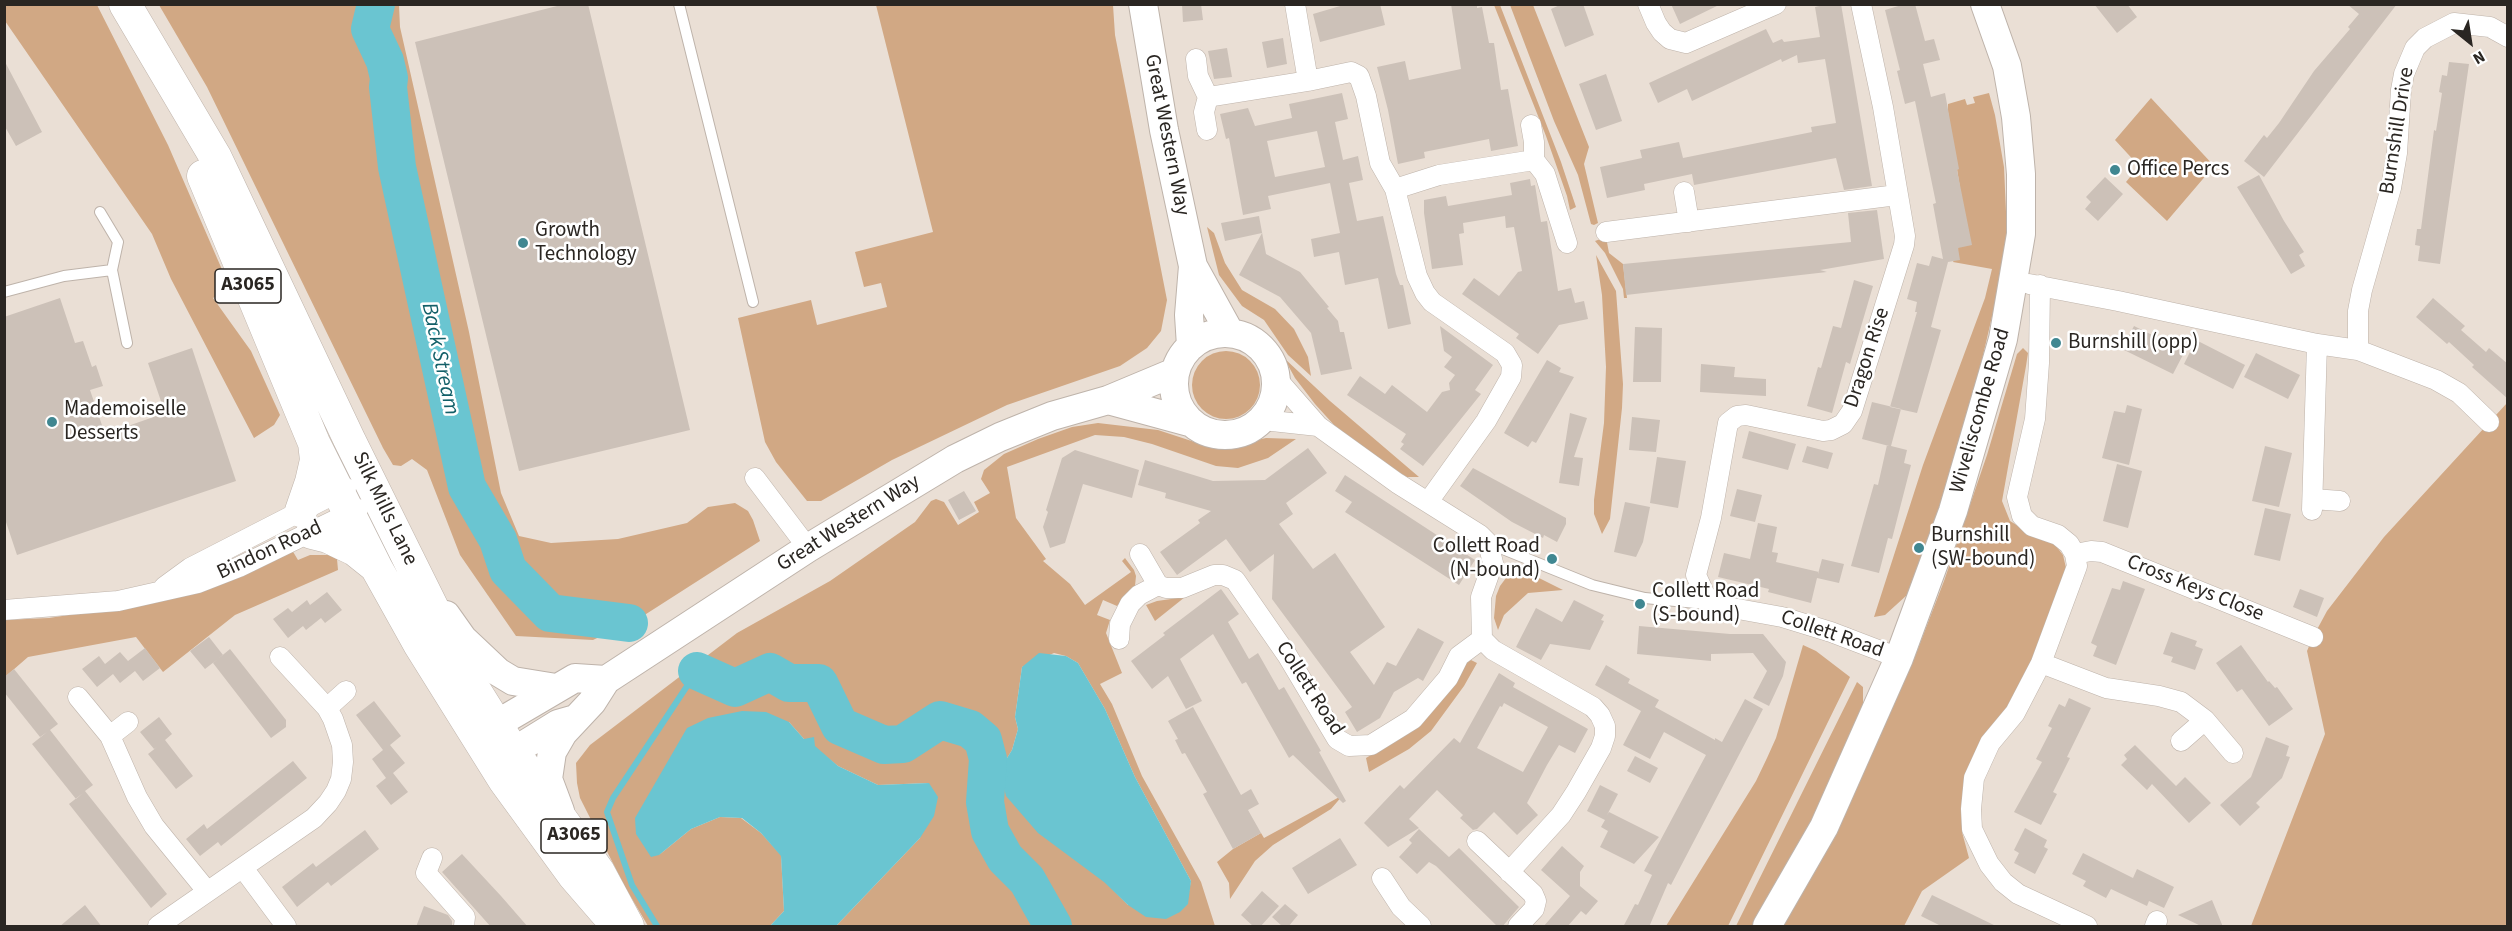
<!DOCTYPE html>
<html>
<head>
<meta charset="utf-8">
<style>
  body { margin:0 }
  #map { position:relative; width:2512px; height:931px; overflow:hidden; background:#eadfd5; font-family:"Source Sans 3",sans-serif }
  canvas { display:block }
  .frame { position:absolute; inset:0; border:6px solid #2a2622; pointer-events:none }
  .north { position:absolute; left:2440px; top:12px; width:60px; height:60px; -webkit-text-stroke:4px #fff; paint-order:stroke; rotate:150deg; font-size:16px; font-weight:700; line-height:24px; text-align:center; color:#2a2622 }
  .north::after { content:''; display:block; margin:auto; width:21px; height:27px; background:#2a2622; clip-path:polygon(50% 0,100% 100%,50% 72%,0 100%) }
</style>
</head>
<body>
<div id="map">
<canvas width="2512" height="931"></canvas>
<div class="frame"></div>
<div class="north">N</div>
</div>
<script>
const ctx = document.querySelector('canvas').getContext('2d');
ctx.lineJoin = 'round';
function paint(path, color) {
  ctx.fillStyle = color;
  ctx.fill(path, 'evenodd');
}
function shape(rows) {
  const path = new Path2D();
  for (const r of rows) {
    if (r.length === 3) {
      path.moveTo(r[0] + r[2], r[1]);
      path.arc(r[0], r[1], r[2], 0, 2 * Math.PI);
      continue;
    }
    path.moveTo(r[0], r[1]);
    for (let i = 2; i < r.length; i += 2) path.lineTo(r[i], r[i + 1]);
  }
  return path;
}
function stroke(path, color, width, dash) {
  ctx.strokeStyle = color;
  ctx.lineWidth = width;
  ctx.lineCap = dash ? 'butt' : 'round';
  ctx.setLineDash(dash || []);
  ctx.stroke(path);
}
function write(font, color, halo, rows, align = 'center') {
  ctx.font = font + ' "Source Sans 3",sans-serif';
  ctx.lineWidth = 5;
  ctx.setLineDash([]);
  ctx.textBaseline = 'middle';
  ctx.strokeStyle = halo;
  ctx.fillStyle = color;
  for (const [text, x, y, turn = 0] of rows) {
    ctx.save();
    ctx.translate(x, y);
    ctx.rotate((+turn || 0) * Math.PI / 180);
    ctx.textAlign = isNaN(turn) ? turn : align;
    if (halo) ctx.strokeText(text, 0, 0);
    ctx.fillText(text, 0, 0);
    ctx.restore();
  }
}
paint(shape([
  [4,5,97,5,168,145,230,288,213,298,251,351,280,415,274,425,254,438,171,279,152,234,5,21],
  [159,5,399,5,400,27,469,332,501,493,519,536,551,543,618,539,687,523,708,507,735,503,748,511,753,520,760,541,643,616,593,640,516,636,460,555,427,470,412,459,401,466,393,465,383,448,207,87],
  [876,5,1113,5,1115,35,1167,300,1161,331,1147,348,1120,366,1007,405,892,460,821,501,807,501,776,462,765,442,738,318,811,300,817,325,887,307,881,283,864,287,855,252,933,232],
  [1494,5,1500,5,1561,162,1576,207,1570,210,1567,196,1546,136],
  [1510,5,1533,5,1589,147,1584,164,1598,223,1594,225,1591,224,1578,175,1554,121],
  [1989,93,1995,115,2004,167,2007,234,1997,295,1981,364,1940,510,1907,595,1885,615,1874,617,1923,465,1985,298,1992,269,1953,262,1958,251,1960,188,1948,112,1948,104,1965,99,1967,105,1975,103,1973,97],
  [2151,98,2216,168,2208,173,2167,221,2126,182,2139,166,2115,140],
  [1207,227,1214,233,1225,263,1242,290,1275,309,1294,329,1308,357,1311,376,1288,355,1264,320,1242,306,1219,275],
  [1606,237,1609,253,1623,264,1627,298,1624,298,1623,289,1605,253,1595,241],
  [1596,255,1616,291,1623,384,1622,408,1610,519,1602,534,1594,514,1594,500,1604,423,1606,367,1602,295],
  [2023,348,2028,353,2026,366,2002,501,2010,521,2028,532,2053,542,2063,555,2066,568,2023,684,1962,804,1962,832,1969,858,1922,891,1904,926,1781,926,1912,664,1944,581,1987,455,2017,354],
  [1226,385,34],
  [1284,358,1330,401,1419,477,1407,477,1386,465,1334,425,1315,404,1295,378],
  [2507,403,2507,926,2251,926,2325,734,2307,651,2313,637,2327,611,2384,537],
  [1098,423,1158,430,1216,449,1266,438,1296,439,1268,458,1238,468,1216,466,1152,444,1124,437,1095,435,1007,467,1016,518,1046,559,1043,561,1070,584,1085,605,1131,572,1122,561,1125,558,1134,570,1136,576,1135,586,1117,606,1103,600,1097,615,1110,620,1106,633,1122,673,1100,684,1112,704,1142,776,1201,882,1215,926,836,926,920,838,929,783,878,785,838,766,804,739,789,722,659,855,691,829,720,817,741,818,761,833,781,855,784,911,770,926,648,926,625,887,580,798,577,783,576,763,590,745,737,633,830,581,915,522,931,501,936,499,944,502,958,525,979,512,974,502,990,493,981,479,984,470,1004,454,1038,439,1072,427],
  [1054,653,1066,656,1078,663,1105,709,1135,777,1191,881,1188,896,1128,905,1001,775,1002,766,1012,750,1018,729,1015,717,1022,667],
  [292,550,298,560,310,555,329,555,337,559,338,570,235,615,163,672,136,637,28,657,5,677,5,620,49,618,121,607],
  [1518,573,1539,578,1563,590,1528,593,1504,615,1498,630,1494,618,1496,596,1500,586,1506,578],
  [1185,597,1155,621,1146,605,1157,601],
  [1803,645,1816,651,1850,677,1728,926,1666,926,1756,781,1767,758,1776,738],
  [1471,660,1477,663,1464,686,1431,731,1409,749,1369,772,1366,758,1393,742,1465,663],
  [1857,682,1863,687,1863,712,1816,819,1754,926,1736,926],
  [1343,795,1331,809,1273,845,1255,861,1230,899,1229,883,1217,862,1233,849,1261,833,1264,838]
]), '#d1a884');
paint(shape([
  [1039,653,1066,656,1078,663,1105,709,1135,777,1191,881,1188,904,1180,912,1166,919,1146,917,1128,905,1104,882,1038,833,1006,796,1001,775,1002,766,1012,750,1018,729,1015,717,1022,667],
  [742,711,766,712,789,722,804,739,814,737,815,746,838,766,878,785,929,783,938,797,934,816,920,838,836,926,770,926,784,911,781,856,761,833,742,818,720,817,691,829,659,855,651,857,636,834,635,818,687,728,708,718]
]), '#6ac5d1');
stroke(shape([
  [986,766,1007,774],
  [657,926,632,885,607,812,613,798,697,671]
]), '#6ac5d1', 6);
stroke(shape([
  [376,4,370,29,385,61,389,78,388,87,397,167,467,487,498,540,508,570,550,613,629,623],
  [697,671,735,688,770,672,789,683,819,683,840,726,884,745,903,744,940,720,970,729,983,740,988,759,985,802,990,831,1005,858,1027,880,1053,926]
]), '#6ac5d1', 38);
paint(shape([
  [565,4,588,4,690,430,519,471,415,42],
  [1182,4,1201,4,1203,20,1183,22],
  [1347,4,1380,4,1385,25,1320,42,1313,14],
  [1451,4,1477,4,1477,8,1482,7,1489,43,1494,43,1501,90,1508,89,1518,146,1491,151,1489,139,1424,152,1425,158,1398,164,1388,110,1377,67,1405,61,1409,80,1461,69],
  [1562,4,1583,4,1594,35,1565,47,1551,9],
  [1671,4,1721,4,1680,24],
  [1828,4,1841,4,1872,186,1844,190,1836,158,1694,185,1692,174,1644,184,1645,190,1607,198,1600,167,1642,158,1640,150,1679,142,1683,158,1812,132,1811,127,1836,123,1825,59,1798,63,1797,55,1782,62,1781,59,1692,101,1687,89,1658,103,1649,83,1766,29,1773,43,1782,39,1784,42,1820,37,1815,7],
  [1905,4,1915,4,1925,41,1934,39,1940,60,1923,64,1931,97,1945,93,1959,169,1957,170,1972,245,1958,248,1960,260,1948,262,1931,327,1941,330,1917,413,1890,407,1917,312,1915,312,1917,302,1907,299,1917,263,1929,266,1932,256,1943,259,1933,204,1936,203,1915,101,1905,104,1897,71,1900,70,1885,10],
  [2094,4,2127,4,2137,17,2117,33],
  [2347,4,2397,4,2264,177,2244,161,2264,135,2267,138,2279,123,2314,71,2350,29,2348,27,2359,14],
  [1283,38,1287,64,1267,68,1262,42],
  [1227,48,1232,77,1214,79,1208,51],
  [4,60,42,132,16,146,4,125],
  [2449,62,2469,64,2440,264,2418,261,2420,246,2415,245,2417,229,2421,229,2434,130,2436,131,2442,93,2439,92,2442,75,2447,76],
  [1606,74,1622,121,1596,130,1579,84],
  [1342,93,1348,119,1335,122,1343,160,1358,156,1363,180,1349,183,1357,221,1383,216,1396,274,1400,285,1403,285,1411,324,1388,329,1378,278,1345,285,1339,252,1314,257,1311,239,1340,233,1330,183,1268,196,1271,209,1243,215,1229,138,1226,139,1220,114,1248,108,1255,126,1292,118,1289,104],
  [1317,131,1325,167,1275,177,1267,141],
  [2259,175,2284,221,2304,252,2299,255,2305,266,2291,274,2237,187],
  [2105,177,2123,194,2098,221,2085,209,2091,202,2086,197],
  [1530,179,1531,186,1535,185,1541,222,1547,221,1558,291,1571,288,1575,303,1584,301,1588,319,1559,325,1538,354,1516,338,1519,334,1462,294,1474,278,1499,296,1518,272,1522,271,1514,227,1506,228,1505,216,1463,223,1464,233,1459,234,1463,265,1432,269,1424,213,1424,200,1446,196,1448,206,1512,195,1510,183],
  [1877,210,1884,259,1820,270,1827,272,1626,295,1623,264,1851,242,1848,213],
  [1259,216,1266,254,1300,272,1329,307,1327,308,1338,321,1340,332,1344,332,1352,369,1321,375,1311,333,1280,297,1239,275,1262,233,1225,241,1221,223],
  [1854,280,1873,286,1850,364,1846,362,1832,413,1807,406,1818,367,1821,368,1833,326,1841,328],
  [60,298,75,343,83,341,92,367,96,365,103,386,90,390,105,434,165,413,148,363,192,348,236,481,17,555,4,516,4,317],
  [2433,298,2465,326,2461,330,2486,352,2489,348,2508,364,2508,399,2472,367,2474,365,2449,342,2447,344,2416,317],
  [1440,326,1493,365,1475,390,1481,394,1423,466,1400,449,1404,444,1401,442,1406,434,1347,395,1360,376,1385,394,1392,385,1427,412,1442,392,1450,390,1449,383,1455,375,1444,367,1452,357,1444,351],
  [2134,326,2185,351,2173,374,2122,349],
  [1635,327,1662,328,1661,382,1633,382],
  [2196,340,2245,365,2233,389,2184,364],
  [2256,353,2300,375,2288,399,2244,377],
  [1547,360,1561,368,1559,372,1574,377,1536,443,1532,441,1528,447,1504,433],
  [1701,364,1735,367,1734,377,1766,379,1766,396,1700,392],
  [1872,402,1901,409,1891,446,1907,450,1904,463,1911,465,1892,539,1888,538,1879,573,1851,566,1874,484,1878,485,1887,445,1889,446,1862,439],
  [2127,405,2142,409,2129,465,2102,458,2114,411,2125,413],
  [1570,413,1587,418,1574,457,1583,458,1579,486,1559,483],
  [1632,417,1660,420,1656,452,1629,450],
  [1749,431,1796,444,1788,470,1742,458],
  [1807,446,1833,453,1828,469,1802,462],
  [2265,446,2292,453,2279,507,2252,501],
  [1308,448,1327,473,1286,503,1293,514,1279,524,1313,569,1335,553,1385,627,1350,652,1374,685,1387,662,1396,666,1418,628,1444,642,1423,681,1418,678,1394,692,1380,718,1357,732,1345,712,1352,707,1272,599,1274,554,1250,572,1226,539,1177,575,1160,552,1200,523,1198,520,1211,511,1165,498,1166,493,1138,485,1145,460,1213,481,1265,480],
  [1075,450,1139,470,1132,498,1083,484,1065,543,1050,548,1043,527,1048,512,1046,510,1062,458],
  [1657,457,1686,461,1678,508,1650,503],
  [2117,464,2142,471,2128,528,2103,521],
  [1473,468,1566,518,1566,524,1557,542,1544,535,1543,538,1512,522,1460,486],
  [1345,475,1475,560,1459,585,1345,512,1352,502,1335,491],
  [1737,489,1762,495,1755,522,1730,516],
  [964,491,976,511,959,520,948,500],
  [1625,502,1650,507,1643,542,1636,557,1614,552],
  [2265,508,2291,514,2280,561,2254,555],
  [1758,523,1777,527,1772,552,1778,553,1776,562,1819,572,1818,574,1822,559,1844,564,1839,583,1817,578,1811,603,1768,592,1769,589,1718,577,1724,553,1750,559],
  [2123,581,2145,589,2116,665,2093,656,2097,646,2091,643,2112,588,2120,590],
  [1221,589,1239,614,1228,622,1249,659,1258,653,1279,690,1284,687,1321,751,1319,752,1346,801,1343,803,1293,755,1289,758,1246,682,1242,684,1213,634,1180,659,1202,701,1186,709,1168,676,1152,689,1131,661,1165,635,1163,633],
  [2300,589,2324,598,2317,617,2293,607],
  [327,592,342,610,325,623,321,618,306,630,303,626,288,638,273,619,288,608,292,612,307,600,310,605],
  [1574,600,1604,615,1601,620,1604,621,1590,650,1550,644,1541,660,1516,647,1536,608,1562,622],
  [1639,626,1730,634,1763,634,1786,662,1783,676,1769,706,1753,698,1767,671,1753,653,1711,654,1711,661,1637,654],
  [2171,632,2197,641,2195,646,2203,649,2195,670,2171,662,2173,657,2163,654],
  [209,637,223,655,205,669,190,651],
  [2241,645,2268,682,2269,681,2275,688,2277,687,2293,709,2269,726,2242,689,2237,692,2216,663],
  [145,648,160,668,143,681,135,671,120,683,113,674,97,687,82,669,99,656,105,664,120,652,128,661],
  [230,649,286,720,286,727,271,738,213,663],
  [1606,665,1630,679,1628,683,1659,700,1655,707,1715,740,1715,738,1722,742,1745,699,1763,709,1671,885,1668,883,1649,927,1623,927,1635,904,1638,905,1652,875,1644,871,1706,755,1664,732,1650,759,1623,745,1641,711,1595,685],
  [14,669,58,724,50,730,93,785,85,791,167,894,151,908,69,804,83,793,76,799,32,744,47,732,40,737,4,692,4,677],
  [1499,673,1515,683,1513,687,1588,729,1575,753,1559,745,1547,765,1527,803,1538,815,1517,835,1494,812,1477,829,1473,830,1460,818,1463,815,1437,790,1409,819,1419,828,1388,847,1364,823,1400,785,1404,789,1454,738,1460,743],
  [1504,703,1548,727,1523,772,1477,748,1500,706,1502,707],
  [2069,698,2091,708,2067,757,2070,758,2053,792,2057,794,2041,825,2014,812,2042,762,2036,759,2052,728,2048,726,2059,704,2065,707],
  [374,701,401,736,390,745,405,763,393,773,408,792,391,805,376,786,386,778,372,759,383,750,356,715],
  [1193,707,1241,795,1251,789,1259,804,1248,810,1261,833,1233,849,1203,794,1207,792,1185,753,1182,754,1175,740,1178,739,1168,721],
  [159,717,172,734,165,740,193,776,176,789,148,754,157,747,154,749,140,732],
  [2266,737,2289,746,2286,756,2290,757,2282,778,2256,803,2260,807,2240,826,2220,805,2251,777],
  [2135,745,2176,786,2185,777,2211,803,2189,823,2152,784,2147,790,2121,765,2127,759,2124,755],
  [1635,756,1658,768,1650,783,1627,771],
  [293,761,307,778,221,846,218,842,200,856,186,839,204,824,207,829],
  [1600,785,1618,794,1607,815,1609,812,1659,837,1634,864,1600,847,1608,831,1601,827,1605,820,1587,811],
  [2025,828,2047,840,2044,847,2048,849,2035,874,2014,863,2019,853,2014,850],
  [1419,829,1449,857,1459,848,1519,907,1502,927,1498,927,1436,866,1429,862,1417,874,1399,857,1412,843,1409,840],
  [365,830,379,849,331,886,328,882,297,907,282,887,313,863,316,867],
  [1340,838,1357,865,1308,894,1292,868],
  [1562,846,1584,866,1580,872,1580,886,1598,901,1586,915,1581,911,1567,927,1543,927,1570,896,1541,870],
  [2083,853,2133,878,2137,869,2174,887,2164,908,2149,901,2147,906,2111,889,2106,898,2083,886,2086,881,2072,874],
  [462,854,501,896,528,927,491,927,442,872],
  [1262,891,1279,906,1260,927,1254,927,1241,915],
  [1932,895,1998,927,1943,927,1921,916],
  [2212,900,2223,927,2203,927,2178,915],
  [1285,904,1298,915,1288,927,1283,927,1272,917],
  [85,905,102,927,59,927],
  [424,906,448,915,452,921,452,927,416,927]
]), '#ccc1b8');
const lane = shape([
  [679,4,753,302],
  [100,212,118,242,112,270],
  [4,292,64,276,112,270,127,343],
  [1488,543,1592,585,1645,598,1716,605]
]);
const street = shape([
  [1295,4,1308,81,1351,72,1359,76,1366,96,1380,163,1395,189],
  [1648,4,1656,23,1662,32,1670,39,1686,43,1776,4],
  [1861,4,1883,107,1905,236,1904,245,1852,411,1843,424,1831,430,1823,431,1746,415,1737,416,1728,423,1711,518,1696,575,1705,595,1716,605,1782,617,1831,632,1899,658],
  [1196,59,1198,76,1208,97],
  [1531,125,1534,142,1534,160],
  [1207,130,1204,112,1208,97,1308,81],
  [1684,192,1689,222],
  [1606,232,1897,195],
  [2029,284,2118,301,2317,344,2358,350,2436,380,2459,393,2489,422],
  [2040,285,2039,363,2035,419,2017,497,2022,516,2032,526,2058,535,2069,544,2075,554,2077,566,2041,663,2015,713,1990,743,1974,778,1971,809,1972,829,1989,864,2003,882,2018,894,2087,926],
  [2358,350,2358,311,2362,290,2391,188,2397,153,2401,90,2404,74,2415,48,2425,38,2454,23,2490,27,2508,37],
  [1276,378,1318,426,1397,483,1480,535,1488,543,1493,563,1481,597,1482,639,1493,650,1593,707,1600,715,1605,726,1605,736,1601,748,1576,792,1561,815,1509,872],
  [1263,420,1318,426],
  [755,478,808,548],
  [2313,499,2340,501],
  [1428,502,1486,421,1511,377,1512,365,1505,353,1432,302,1425,293,1417,276,1395,189,1439,175,1534,160,1545,174,1567,243],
  [2312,510,2317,344],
  [1140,554,1158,585,1166,588,1182,588,1214,575,1223,575,1235,580,1287,655,1337,739,1349,746,1371,745,1413,719,1448,678,1459,656,1482,639],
  [2075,554,2091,551,2102,552,2313,637],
  [164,587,190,568,346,488],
  [4,610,118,601,198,583,239,567,358,509],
  [1119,639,1120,624,1130,604,1139,595,1158,585],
  [2041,663,2106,688,2159,696,2181,702,2205,720,2233,753],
  [78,697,110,736,137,797,154,826,207,891],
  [327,708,346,691],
  [110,736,128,722],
  [2181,741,2205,720],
  [1477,841,1533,894,1536,901,1534,909,1518,926],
  [432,858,426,873,465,917,464,926],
  [243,868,286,926],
  [1382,878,1401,907,1421,926],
  [158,926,314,818,328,803,336,791,341,779,343,762,342,745,333,719,327,708,280,657],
  [2155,926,2157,921]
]);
const secondary = shape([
  [1143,4,1164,130,1193,266,1230,333],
  [1225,384,51],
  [1191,346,1189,315,1193,266],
  [1108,400,1189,422],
  [446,615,463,639,498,672,513,681,556,688],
  [478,735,575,678,606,680],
  [495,763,558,724,572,720],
  [560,811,548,779,552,752,563,733,592,702,606,680,808,548,955,459,1000,437,1052,416,1108,400,1175,372],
  [1767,926,1824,827,1899,658,1953,511,2003,339,2021,234,2021,174,2016,117,2007,66,1985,4]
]);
const primary = shape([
  [125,4,216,158,349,439,468,679,513,751,599,872,628,926],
  [203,176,314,443,376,567,419,644,504,780,574,876,606,913],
  [301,511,311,482,316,460,314,443],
  [312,533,328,537,355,550,375,566]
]);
stroke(lane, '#beb3aa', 12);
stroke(street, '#beb3aa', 21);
stroke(secondary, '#beb3aa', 30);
stroke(primary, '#beb3aa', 33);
stroke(lane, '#fff', 10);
stroke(street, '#fff', 20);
stroke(secondary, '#fff', 28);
stroke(primary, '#fff', 32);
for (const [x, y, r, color] of [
  [2115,170,6,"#408791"],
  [523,243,6,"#408791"],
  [2056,343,6,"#408791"],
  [52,422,6,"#408791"],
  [1919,548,6,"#408791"],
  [1552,559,6,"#408791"],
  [1640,604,6,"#408791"]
]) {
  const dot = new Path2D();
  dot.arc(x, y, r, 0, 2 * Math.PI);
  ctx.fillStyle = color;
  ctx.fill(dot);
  stroke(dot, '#fff', 2);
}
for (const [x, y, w] of [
  [248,286,66],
  [574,836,66]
]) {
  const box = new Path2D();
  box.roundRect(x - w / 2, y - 17, w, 34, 4.5);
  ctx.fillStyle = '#fff';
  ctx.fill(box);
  stroke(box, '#2a2622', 1.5);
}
write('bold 20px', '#2a2622', null, [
  ["A3065",248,286],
  ["A3065",574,836]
]);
write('21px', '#2a2622', '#fff', [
  ["Burnshill Drive",2398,131,-81],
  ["Great Western Way",1166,135,79],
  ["Dragon Rise",1868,358,-72],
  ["Wiveliscombe Road",1981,411,-74],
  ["Silk Mills Lane",384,509,64],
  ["Great Western Way",849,524,-32],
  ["Bindon Road",270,551,-25],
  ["Cross Keys Close",2195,589,22],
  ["Collett Road",1832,635,19],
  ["Collett Road",1309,689,57]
]);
write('21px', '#2a2622', '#fff', [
  ["Office Percs",2127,170],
  ["Growth",535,231],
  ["Technology",535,255],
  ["Burnshill (opp)",2068,343],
  ["Mademoiselle",64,410],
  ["Desserts",64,434],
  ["Burnshill",1931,536],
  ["(SW-bound)",1931,560],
  ["Collett Road",1540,547,"right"],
  ["(N-bound)",1540,571,"right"],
  ["Collett Road",1652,592],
  ["(S-bound)",1652,616]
], 'left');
write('italic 22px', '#125f68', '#fff', [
  ["Back Stream",439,359,78]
]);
</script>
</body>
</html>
